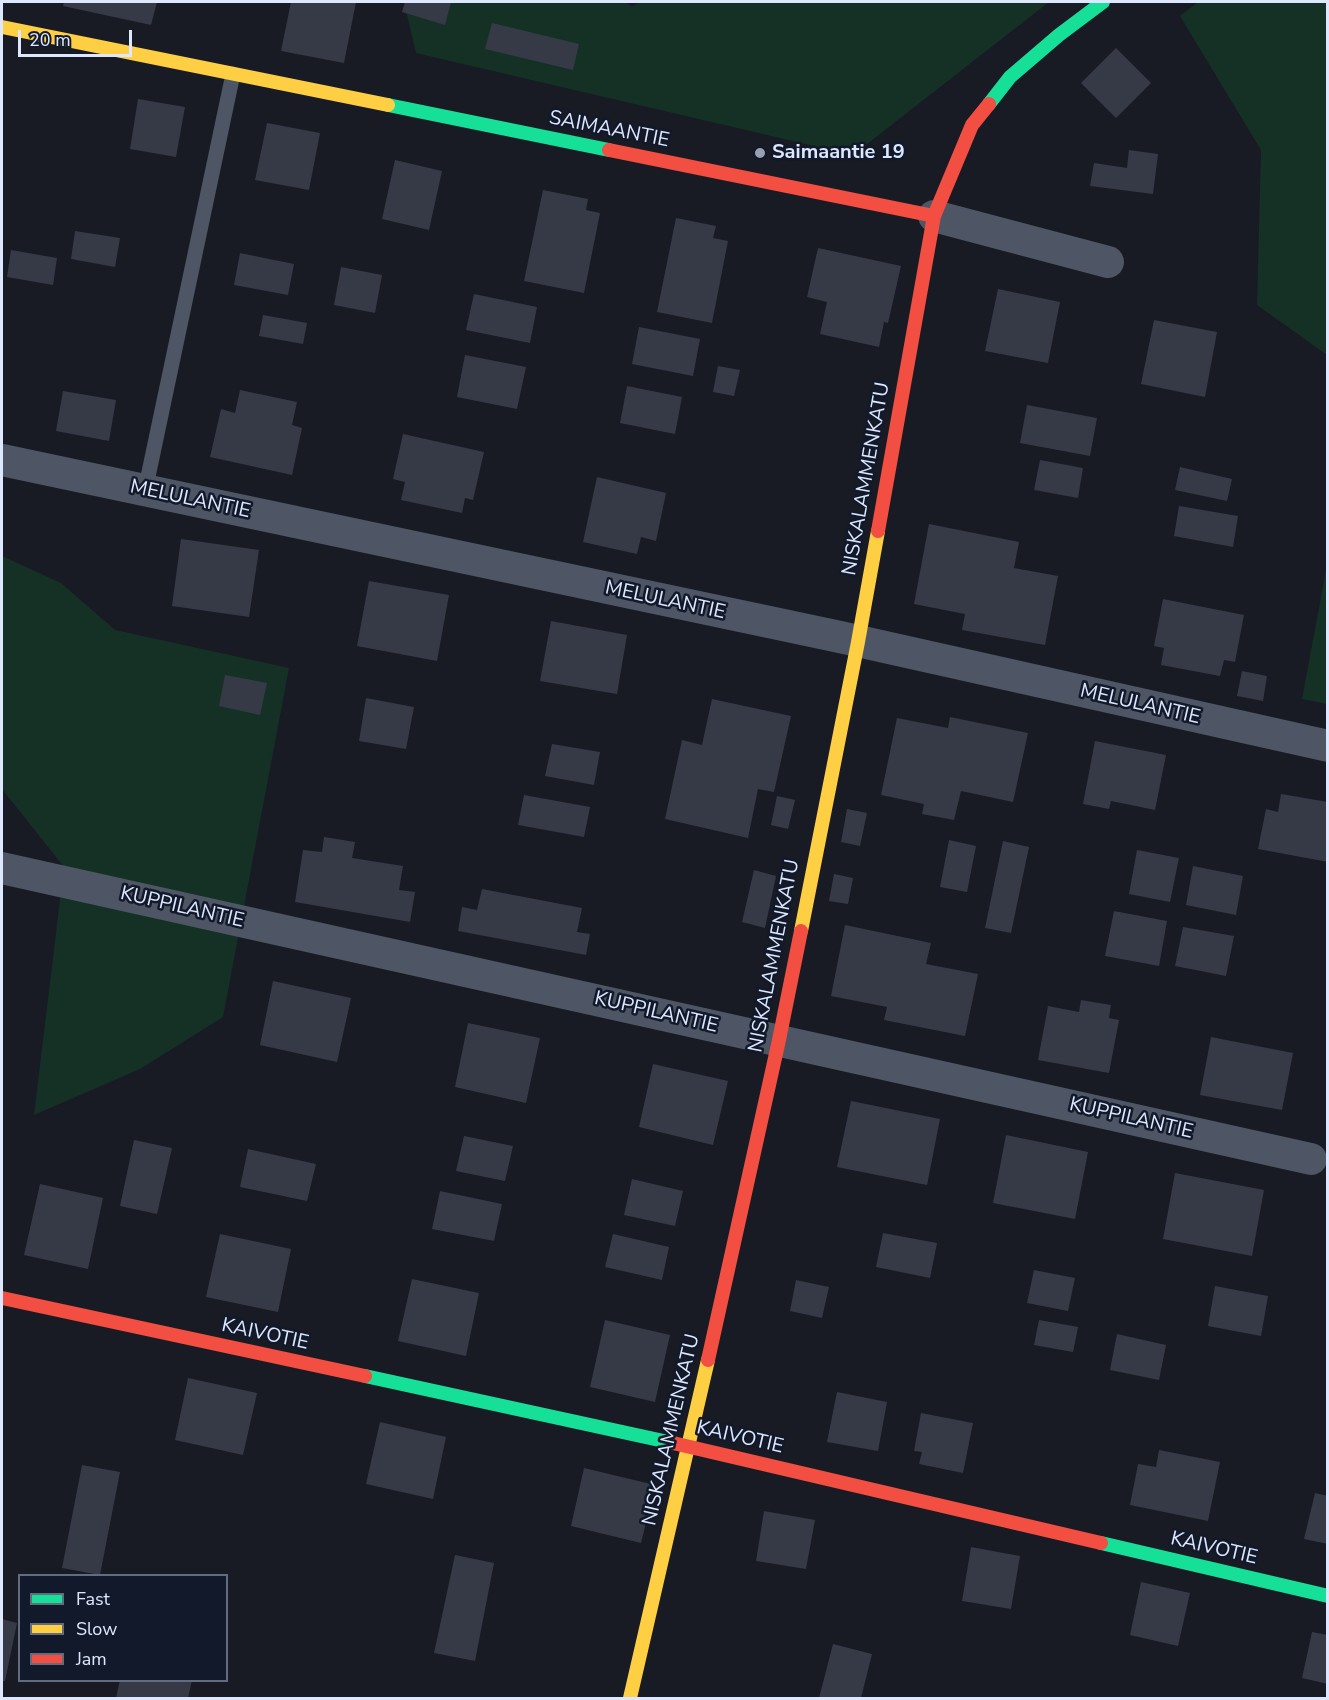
<!DOCTYPE html>
<html>
<head>
<meta charset="utf-8">
<style>
  body { margin:0 }
  #map { position:relative; width:1329px; height:1700px; overflow:hidden; background:#181b24; font-family:"Nunito Sans",sans-serif }
  canvas { display:block }
  .frame { position:absolute; inset:0; border:3px solid #dde8fe; pointer-events:none }
  .legend { position:absolute; left:18px; top:1574px; width:210px; height:108px; box-sizing:border-box; background:#12192a; border:2px solid #636c7f; margin:0; padding:8px 10px; list-style:none; font-size:18px; color:#dde8fe }
  .legend li { display:flex; align-items:center; gap:12px; height:30px }
  .legend b { width:30px; border:2px solid #636c7f }
  .scale { position:absolute; left:18px; top:30px; width:114px; height:27px; box-sizing:border-box; border:3px solid #dde8fe; border-top:0; padding-left:8px; font-size:18px; line-height:21px; white-space:nowrap; color:#dde8fe; -webkit-text-stroke:4px #12192a; paint-order:stroke }
</style>
</head>
<body>
<div id="map">
<canvas width="1329" height="1700"></canvas>
<div class="frame"></div>
<ul class="legend">
<li><b style="height:8px;background:#16e098"></b>Fast</li>
<li><b style="height:8px;background:#ffcf43"></b>Slow</li>
<li><b style="height:8px;background:#f24e42"></b>Jam</li>
</ul>
<div class="scale">20 m</div>
</div>
<script>
const ctx = document.querySelector('canvas').getContext('2d');
ctx.lineJoin = 'round';
function paint(path, color) {
  ctx.fillStyle = color;
  ctx.fill(path, 'evenodd');
}
function shape(rows) {
  const path = new Path2D();
  for (const r of rows) {
    path.moveTo(r[0], r[1]);
    for (let i = 2; i < r.length; i += 2) path.lineTo(r[i], r[i + 1]);
  }
  return path;
}
function stroke(path, color, width, dash) {
  ctx.strokeStyle = color;
  ctx.lineWidth = width;
  ctx.lineCap = dash ? 'butt' : 'round';
  ctx.setLineDash(dash || []);
  ctx.stroke(path);
}
function write(font, color, halo, rows, align = 'center') {
  ctx.font = font + ' "Nunito Sans",sans-serif';
  ctx.lineWidth = 5;
  ctx.setLineDash([]);
  ctx.textBaseline = 'middle';
  ctx.strokeStyle = halo;
  ctx.fillStyle = color;
  for (const [text, x, y, turn = 0] of rows) {
    ctx.save();
    ctx.translate(x, y);
    ctx.rotate((+turn || 0) * Math.PI / 180);
    ctx.textAlign = isNaN(turn) ? turn : align;
    if (halo) ctx.strokeText(text, 0, 0);
    ctx.fillText(text, 0, 0);
    ctx.restore();
  }
}
paint(shape([
  [404,2,624,2,632,6,641,2,1049,2,853,155,416,53],
  [1198,2,1327,2,1327,355,1257,305,1261,150,1180,16],
  [2,556,61,583,115,630,289,668,223,1017,140,1069,34,1115,64,867,2,789],
  [1327,565,1327,704,1302,699]
]), '#153125');
paint(shape([
  [64,2,157,2,151,25,63,6],
  [291,2,356,2,344,63,281,51],
  [405,2,451,2,445,25,402,12],
  [492,23,579,44,573,70,485,49],
  [1116,48,1151,83,1116,118,1081,83],
  [138,99,185,107,176,157,130,149],
  [267,123,320,133,309,190,255,180],
  [1129,150,1158,154,1153,194,1090,186,1094,163,1127,168],
  [395,160,442,171,429,230,382,219],
  [543,190,588,199,586,210,600,213,584,293,524,281],
  [676,218,716,226,713,238,728,241,712,323,657,312],
  [75,231,120,238,115,267,71,259],
  [818,248,901,266,888,323,884,322,879,347,820,334,827,302,807,297],
  [11,250,57,258,53,285,7,277],
  [240,253,294,264,288,295,234,285],
  [341,267,382,275,375,313,334,305],
  [998,289,1060,302,1048,363,985,351],
  [474,294,537,307,530,343,466,330],
  [263,315,307,323,303,344,259,336],
  [1154,320,1217,332,1205,397,1141,384],
  [639,327,700,339,693,376,632,364],
  [465,355,526,367,517,409,457,397],
  [718,366,740,370,734,396,713,392],
  [627,386,682,397,675,434,620,423],
  [240,390,297,402,292,425,302,428,292,475,210,457,221,409,235,413],
  [63,391,116,400,109,441,56,431],
  [1027,405,1097,418,1090,456,1020,443],
  [403,434,484,452,473,500,465,498,462,513,401,500,405,482,393,479],
  [1040,460,1083,468,1078,498,1034,490],
  [1180,467,1232,479,1227,501,1175,490],
  [597,477,666,493,656,541,641,537,637,554,583,542],
  [1179,506,1238,516,1233,547,1174,536],
  [929,524,1019,542,1014,568,1058,576,1045,645,962,630,965,614,914,604],
  [181,539,259,550,249,617,172,606],
  [369,581,449,595,437,661,357,646],
  [1163,599,1244,615,1235,662,1224,660,1220,676,1161,665,1164,648,1154,646],
  [551,621,627,635,617,694,540,681],
  [1242,671,1267,676,1263,701,1237,696],
  [225,675,267,683,260,715,219,706],
  [366,698,414,707,406,749,359,741],
  [712,699,791,716,774,792,758,789,748,838,665,819,682,740,702,745],
  [950,717,1028,733,1013,802,961,791,954,820,922,814,924,804,881,795,897,718,948,728],
  [1095,741,1166,755,1155,810,1111,801,1109,809,1083,804],
  [552,744,600,752,594,785,545,776],
  [1281,794,1328,802,1328,862,1258,849,1266,809,1278,812],
  [524,795,590,807,584,837,518,825],
  [777,796,795,800,788,829,771,825],
  [847,809,867,813,860,846,841,842],
  [324,837,355,842,352,858,403,866,399,890,415,892,410,922,295,902,303,850,322,852],
  [949,840,976,846,967,892,940,887],
  [1003,841,1029,847,1011,933,985,928],
  [1137,850,1179,858,1170,902,1129,894],
  [1193,866,1243,876,1236,915,1186,905],
  [754,870,776,876,765,928,742,922],
  [834,874,853,878,848,904,829,901],
  [482,889,582,908,577,932,590,934,586,955,458,931,462,907,477,910],
  [1114,911,1167,921,1159,966,1105,956],
  [845,925,931,943,926,964,978,974,965,1036,884,1020,887,1007,831,996],
  [1183,927,1234,936,1226,976,1175,966],
  [273,981,351,998,337,1062,260,1045],
  [1081,1000,1111,1005,1109,1018,1119,1020,1109,1073,1038,1060,1048,1006,1079,1012],
  [468,1023,540,1038,526,1103,455,1087],
  [1211,1037,1293,1053,1282,1110,1200,1095],
  [653,1064,728,1081,713,1145,639,1127],
  [851,1101,940,1119,927,1185,837,1167],
  [1006,1135,1088,1152,1075,1219,993,1203],
  [464,1136,513,1146,505,1181,456,1171],
  [134,1140,172,1148,157,1214,120,1206],
  [248,1149,316,1164,307,1201,240,1187],
  [1175,1173,1264,1190,1252,1256,1163,1239],
  [632,1179,683,1191,675,1226,624,1215],
  [40,1184,103,1198,88,1269,24,1255],
  [440,1191,502,1204,494,1241,432,1229],
  [883,1233,937,1243,930,1278,876,1267],
  [220,1234,291,1249,278,1312,206,1297],
  [613,1234,669,1247,662,1280,605,1267],
  [1034,1270,1075,1278,1068,1311,1027,1303],
  [412,1279,479,1293,466,1356,398,1341],
  [796,1280,829,1287,822,1318,790,1311],
  [1215,1286,1268,1296,1261,1336,1208,1326],
  [605,1320,670,1335,655,1402,590,1387],
  [1039,1320,1078,1327,1073,1352,1034,1345],
  [1117,1334,1166,1345,1159,1380,1110,1370],
  [188,1378,257,1393,243,1455,175,1440],
  [837,1392,887,1402,878,1451,827,1442],
  [921,1413,973,1423,963,1473,919,1464,922,1452,914,1451],
  [380,1422,446,1437,433,1499,366,1484],
  [1159,1450,1220,1462,1208,1521,1130,1505,1138,1464,1156,1467],
  [82,1465,120,1472,100,1575,62,1568],
  [584,1468,655,1485,641,1543,571,1526],
  [1315,1493,1328,1496,1328,1544,1304,1539],
  [764,1511,815,1520,806,1569,756,1561],
  [971,1547,1020,1556,1011,1609,962,1601],
  [455,1555,494,1563,475,1661,434,1653],
  [1141,1582,1190,1593,1178,1646,1130,1635],
  [2,1619,17,1623,5,1681,2,1681],
  [1312,1632,1328,1635,1328,1684,1302,1678],
  [833,1644,872,1654,861,1698,819,1698],
  [120,1680,192,1680,188,1698,116,1698]
]), '#363a46');
stroke(shape([
  [145,491,233,74]
]), '#4e5665', 15);
stroke(shape([
  [934,216,1108,262],
  [2,460,840,637,1328,746],
  [2,868,1311,1159]
]), '#4e5665', 32);
stroke(shape([
  [989,104,1010,77,1059,35,1103,2],
  [388,105,609,150],
  [365,1376,673,1443],
  [1101,1543,1328,1596]
]), '#16e098', 14);
stroke(shape([
  [2,27,388,105],
  [801,931,858,642,878,531],
  [630,1698,708,1360]
]), '#ffcf43', 14);
stroke(shape([
  [609,150,934,216],
  [878,531,934,216,972,125,989,104],
  [2,1298,365,1376],
  [708,1360,779,1040,801,931],
  [673,1443,1101,1543]
]), '#f24e42', 14);
for (const [x, y, r, color] of [
  [760,153,6,"#98a0b2"]
]) {
  const dot = new Path2D();
  dot.arc(x, y, r, 0, 2 * Math.PI);
  ctx.fillStyle = color;
  ctx.fill(dot);
  stroke(dot, '#12192a', 2);
}
write('20px', '#dde8fe', '#12192a', [
  ["SAIMAANTIE",609,130,11],
  ["NISKALAMMENKATU",867,479,-80],
  ["MELULANTIE",190,500,12],
  ["MELULANTIE",665,601,12],
  ["MELULANTIE",1140,705,13],
  ["KUPPILANTIE",182,908,13],
  ["NISKALAMMENKATU",775,956,-79],
  ["KUPPILANTIE",656,1013,13],
  ["KUPPILANTIE",1131,1119,13],
  ["KAIVOTIE",265,1335,12],
  ["NISKALAMMENKATU",672,1430,-77],
  ["KAIVOTIE",740,1438,13],
  ["KAIVOTIE",1214,1549,13]
]);
write('bold 20px', '#dde8fe', '#12192a', [
  ["Saimaantie 19",772,153]
], 'left');
</script>
</body>
</html>
